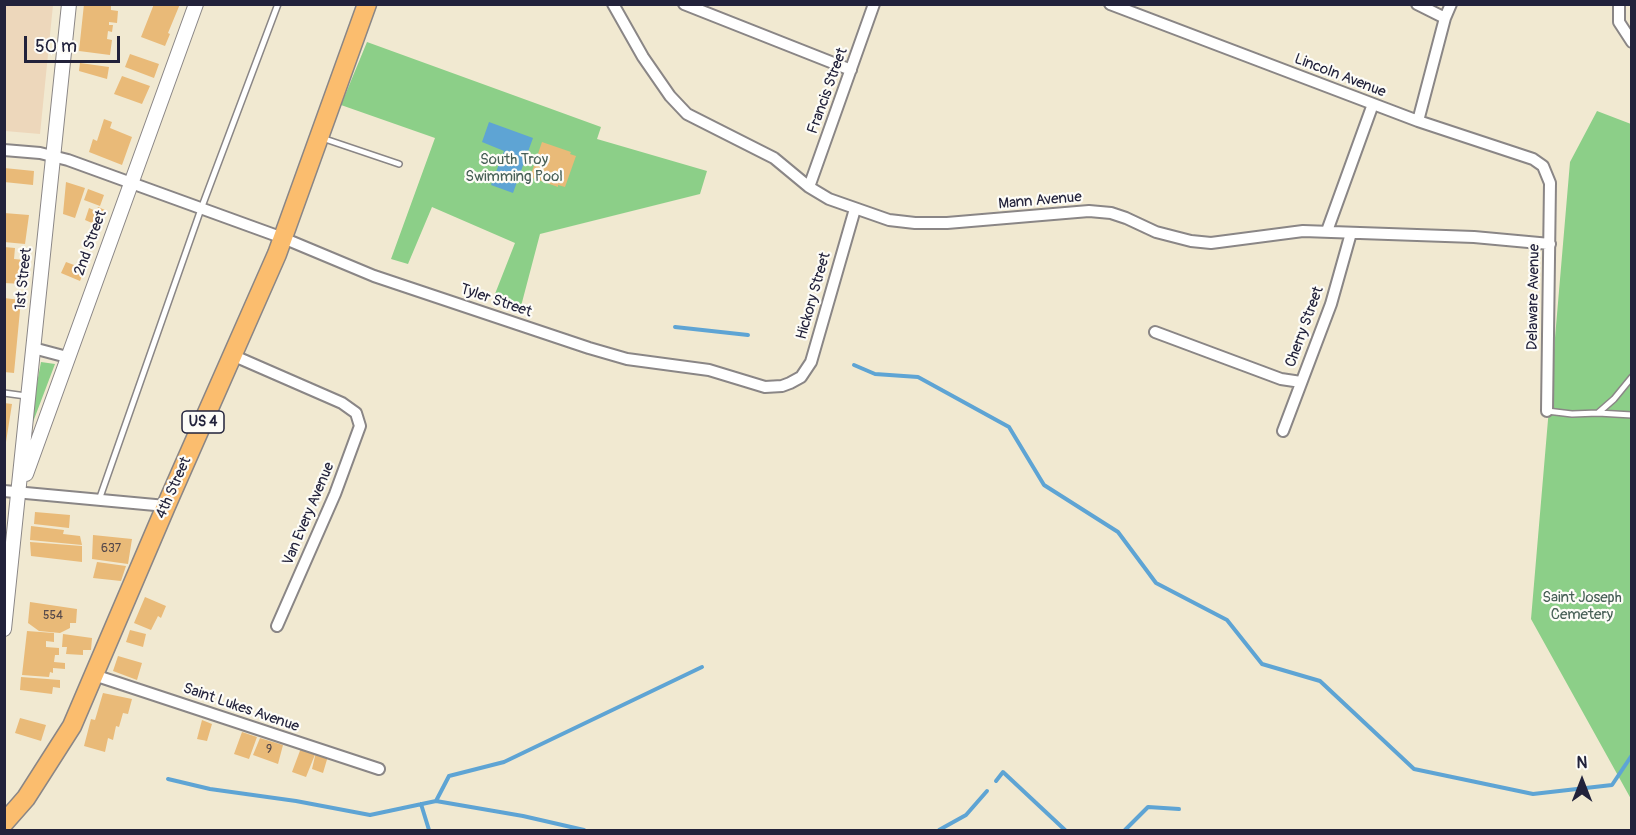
<!DOCTYPE html>
<html>
<head>
<meta charset="utf-8">
<style>
  body { margin:0 }
  #map { position:relative; width:1636px; height:835px; overflow:hidden; background:#f1e9d1; font-family:Pangolin,sans-serif }
  canvas { display:block }
  .frame { position:absolute; inset:0; border:6px solid #22223b; pointer-events:none }
  .north { position:absolute; left:1552px; top:751px; width:60px; height:60px; -webkit-text-stroke:4px #fdfcf7; paint-order:stroke; rotate:0deg; font-size:16px; font-weight:700; line-height:24px; text-align:center; color:#22223b }
  .north::after { content:''; display:block; margin:auto; width:21px; height:27px; background:#22223b; clip-path:polygon(50% 0,100% 100%,50% 72%,0 100%) }
  .scale { position:absolute; left:24px; top:36px; width:96px; height:27px; box-sizing:border-box; border:3px solid #22223b; border-top:0; padding-left:8px; font-size:18px; line-height:21px; white-space:nowrap; color:#22223b; -webkit-text-stroke:4px #fdfcf7; paint-order:stroke }
</style>
</head>
<body>
<div id="map">
<canvas width="1636" height="835"></canvas>
<div class="frame"></div>
<div class="north">N</div>
<div class="scale">50 m</div>
</div>
<script>
const ctx = document.querySelector('canvas').getContext('2d');
ctx.lineJoin = 'round';
function paint(path, color) {
  ctx.fillStyle = color;
  ctx.fill(path, 'evenodd');
}
function shape(rows) {
  const path = new Path2D();
  for (const r of rows) {
    path.moveTo(r[0], r[1]);
    for (let i = 2; i < r.length; i += 2) path.lineTo(r[i], r[i + 1]);
  }
  return path;
}
function stroke(path, color, width, dash) {
  ctx.strokeStyle = color;
  ctx.lineWidth = width;
  ctx.lineCap = dash ? 'butt' : 'round';
  ctx.setLineDash(dash || []);
  ctx.stroke(path);
}
function write(font, color, halo, rows, align = 'center') {
  ctx.font = font + ' Pangolin,sans-serif';
  ctx.lineWidth = 4.5;
  ctx.setLineDash([]);
  ctx.textBaseline = 'middle';
  ctx.strokeStyle = halo;
  ctx.fillStyle = color;
  for (const [text, x, y, turn = 0] of rows) {
    ctx.save();
    ctx.translate(x, y);
    ctx.rotate((+turn || 0) * Math.PI / 180);
    ctx.textAlign = isNaN(turn) ? turn : align;
    if (halo) ctx.strokeText(text, 0, 0);
    ctx.fillText(text, 0, 0);
    ctx.restore();
  }
}
paint(shape([
  [4,5,53,5,40,134,5,131]
]), '#edd7bb');
paint(shape([
  [367,42,601,127,597,139,707,171,700,194,540,234,520,310,493,299,515,243,432,207,408,264,391,259,435,138,341,105],
  [1597,111,1631,124,1631,799,1531,619,1570,162],
  [41,362,55,364,33,422,30,420]
]), '#8ccf88');
paint(shape([
  [489,122,533,138,513,193,491,185,504,151,482,142]
]), '#5ea4d4');
stroke(shape([
  [675,327,748,335],
  [854,365,875,374,918,377,1009,427,1044,485,1118,532,1156,583,1227,620,1262,664,1320,681,1414,769,1533,794,1612,785,1632,755],
  [168,779,210,789,296,801,370,815,436,801,523,816,584,830],
  [996,781,1003,772,1065,830],
  [436,801,449,776,504,762,702,667],
  [421,804,429,830],
  [939,830,966,815,987,791],
  [1125,830,1148,807,1179,809]
]), '#5ea4d4', 4);
paint(shape([
  [84,4,111,4,111,10,118,11,117,23,109,22,109,25,113,25,112,32,108,31,107,39,112,40,110,55,79,51],
  [154,4,180,4,168,33,170,34,165,46,141,37],
  [130,54,159,64,154,78,125,67],
  [80,63,109,67,107,79,79,71],
  [122,76,150,86,142,104,114,94],
  [104,119,112,122,110,128,132,137,122,165,89,152,93,139,97,141],
  [542,142,571,152,570,154,576,156,565,187,558,185,558,187,530,177],
  [4,168,34,171,33,185,4,182],
  [66,182,85,188,75,218,63,214],
  [88,189,104,195,100,206,84,200],
  [98,207,105,210,99,226,85,220,89,208,96,211],
  [4,213,29,215,25,244,4,242],
  [4,247,15,248,14,259,24,260,23,268,27,268,26,276,22,276,22,284,4,283],
  [66,262,85,269,80,281,61,273],
  [4,298,21,300,14,373,4,372],
  [4,403,12,404,6,442,4,442],
  [35,512,70,515,69,528,34,524],
  [31,526,64,530,63,534,80,536,82,545,30,540],
  [93,535,132,539,128,564,92,559],
  [30,542,82,546,82,562,31,556],
  [97,562,126,566,121,581,93,578],
  [145,597,166,606,161,618,158,616,151,630,134,623],
  [30,602,77,609,76,623,70,623,70,628,60,633,39,631,28,623],
  [130,630,146,634,143,647,126,642],
  [27,631,54,633,54,642,46,641,46,647,59,648,59,655,55,655,54,662,65,663,65,669,53,668,53,673,50,672,49,677,22,675],
  [63,634,92,638,91,650,83,650,83,655,66,654,67,647,62,647],
  [118,656,142,663,137,680,113,671],
  [21,677,60,680,60,688,53,687,52,694,20,690],
  [103,693,132,699,128,714,123,713,119,727,116,726,113,740,108,738,105,752,84,746,91,719,95,720],
  [20,718,46,725,41,741,15,733],
  [202,720,212,724,207,741,197,739],
  [242,732,257,737,249,759,234,754],
  [260,738,283,745,278,764,253,755],
  [301,748,316,752,328,756,323,773,312,769,316,752,306,777,292,772]
]), '#e9ba78');
const service = shape([
  [322,138,399,164],
  [1632,377,1614,399,1598,413,1632,415],
  [4,393,26,396],
  [1547,411,1572,414,1598,413],
  [99,500,201,209,278,4]
]);
const minor = shape([
  [613,4,643,57,670,96,687,114,774,158,809,187,829,199,889,220,915,223,947,223,1089,211,1111,213,1126,218,1156,232,1191,241,1211,243,1303,231,1474,237,1550,244],
  [684,4,851,70],
  [1110,4,1418,121,1533,159,1543,166,1550,183,1547,411],
  [1417,4,1445,18],
  [1619,4,1619,22,1632,42],
  [1418,121,1445,18,1451,4],
  [4,150,40,153,68,160,283,238,374,276,589,348,627,359,709,370,765,387,782,386,790,383,801,377,811,362,855,209],
  [809,187,874,4],
  [1327,231,1373,104],
  [1155,332,1281,379,1301,382],
  [33,348,67,357],
  [232,355,342,403,356,413,360,426,335,494,277,626],
  [1283,431,1331,304,1351,233],
  [4,491,166,506],
  [94,675,379,769]
]);
const tertiary = shape([
  [26,474,196,4],
  [4,629,69,4]
]);
const primary = shape([
  [4,823,26,798,72,726,166,506,277,254,367,4]
]);
stroke(service, '#8a8686', 8);
stroke(minor, '#8a8686', 14);
stroke(tertiary, '#8a8686', 16);
stroke(primary, '#8a8686', 21);
stroke(service, '#fff', 5);
stroke(minor, '#fff', 10);
stroke(tertiary, '#fff', 14);
stroke(primary, '#fbbd6e', 18);
write('12px', '#54484a', null, [
  ["637",111,549],
  ["554",53,616],
  ["9",269,750]
]);
for (const [x, y, w] of [
  [203,422,42]
]) {
  const box = new Path2D();
  box.roundRect(x - w / 2, y - 11, w, 22, 4.5);
  ctx.fillStyle = '#fdfcf7';
  ctx.fill(box);
  stroke(box, '#22223b', 1.5);
}
write('bold 14px', '#22223b', null, [
  ["US 4",203,422]
]);
write('15px', '#22223b', '#fdfcf7', [
  ["Lincoln Avenue",1340,76,21],
  ["Francis Street",828,91,-70],
  ["Mann Avenue",1040,201,-5],
  ["2nd Street",91,243,-70],
  ["1st Street",24,279,-84],
  ["Hickory Street",814,296,-74],
  ["Delaware Avenue",1534,297,-89],
  ["Tyler Street",496,301,19],
  ["Cherry Street",1305,327,-70],
  ["4th Street",174,488,-66],
  ["Van Every Avenue",309,514,-67],
  ["Saint Lukes Avenue",241,708,19]
]);
write('15px', '#475f56', '#fdfcf7', [
  ["South Troy",514,160],
  ["Swimming Pool",514,177],
  ["Saint Joseph",1582,598],
  ["Cemetery",1582,615]
]);
</script>
</body>
</html>
